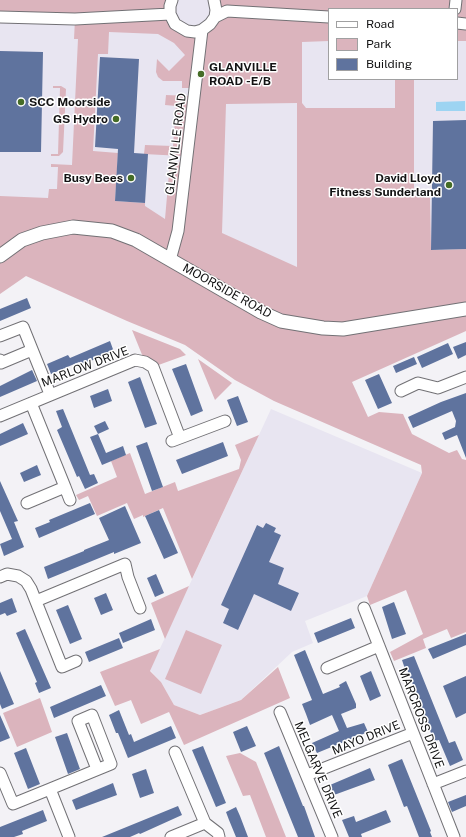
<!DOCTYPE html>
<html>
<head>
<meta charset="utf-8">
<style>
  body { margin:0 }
  #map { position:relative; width:466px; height:837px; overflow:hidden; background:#f3f2f6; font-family:"Public Sans",sans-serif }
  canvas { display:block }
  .legend { position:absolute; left:328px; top:8px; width:130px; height:72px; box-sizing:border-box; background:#fff; border:1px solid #a0a0a1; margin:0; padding:5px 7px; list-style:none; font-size:12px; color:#121213 }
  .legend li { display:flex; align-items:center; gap:8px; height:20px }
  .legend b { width:20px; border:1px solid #a0a0a1 }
</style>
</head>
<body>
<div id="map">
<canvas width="466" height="837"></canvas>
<ul class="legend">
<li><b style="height:5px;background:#fff"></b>Road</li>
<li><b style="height:11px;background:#dbb4bd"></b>Park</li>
<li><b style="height:11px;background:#5f739e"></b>Building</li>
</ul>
</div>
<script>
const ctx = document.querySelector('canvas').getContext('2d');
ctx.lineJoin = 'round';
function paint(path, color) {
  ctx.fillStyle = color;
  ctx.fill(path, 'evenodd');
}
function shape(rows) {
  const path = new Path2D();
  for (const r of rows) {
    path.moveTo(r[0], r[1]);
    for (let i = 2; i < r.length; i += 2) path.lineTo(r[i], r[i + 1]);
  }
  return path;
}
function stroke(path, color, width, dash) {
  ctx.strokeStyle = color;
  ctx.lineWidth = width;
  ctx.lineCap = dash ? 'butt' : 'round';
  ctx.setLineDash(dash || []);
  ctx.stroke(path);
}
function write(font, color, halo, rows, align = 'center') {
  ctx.font = font + ' "Public Sans",sans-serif';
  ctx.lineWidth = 3;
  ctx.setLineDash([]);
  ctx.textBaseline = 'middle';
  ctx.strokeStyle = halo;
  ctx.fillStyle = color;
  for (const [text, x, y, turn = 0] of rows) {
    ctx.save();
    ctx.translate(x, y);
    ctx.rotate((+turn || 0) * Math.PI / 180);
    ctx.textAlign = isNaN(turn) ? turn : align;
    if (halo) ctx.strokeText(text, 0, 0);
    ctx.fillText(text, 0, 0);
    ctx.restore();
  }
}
paint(shape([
  [0,0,466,0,466,249,363,250,363,275,0,256],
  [329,9,457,9,457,79,329,79],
  [271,409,422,473,367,596,305,621,313,643,292,652,241,700,200,715,174,705,161,682,150,670]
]), '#e8e5f1');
paint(shape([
  [0,0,172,0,170,14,195,32,227,11,215,2,214,0,466,0,466,41,457,41,457,9,329,9,329,41,302,42,302,103,306,108,395,108,395,79,414,79,414,196,430,196,431,250,466,249,466,331,352,382,368,417,379,412,403,414,412,434,449,453,457,450,462,459,466,460,466,632,451,638,447,629,423,639,426,648,394,661,390,652,423,634,406,590,370,605,367,596,422,473,421,465,274,401,235,380,185,345,127,321,26,276,0,294,0,196,48,198,49,189,57,189,58,167,51,167,51,164,72,165,78,39,74,39,75,19,0,17],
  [109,32,158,34,174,43,185,55,169,71,157,59,156,72,158,77,163,81,182,81,182,88,195,88,187,163,170,162,165,219,145,206,145,203,115,201,118,153,93,151,98,54,108,54],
  [297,103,297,267,222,233,226,104],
  [53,86,61,86,66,89,63,152,59,156,51,156,51,154,58,154,60,88,53,88],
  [166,95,189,96,182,156,144,154,145,145,173,146,176,106,165,105],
  [132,330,180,349,186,355,153,367,145,362],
  [198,359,232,383,215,400],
  [259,435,192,579,163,508,143,517,143,515,134,519,127,503,97,516,88,496,79,500,76,495,117,477,111,461,130,453,145,494,175,482,178,491,239,469,241,460,235,445],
  [189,586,165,639,151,603],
  [186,630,222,645,201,694,165,679],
  [160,649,150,671,161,682,174,705,200,715,241,700,278,667,290,698,184,745,169,712,141,724,131,700,115,706,100,672],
  [40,698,52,732,17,747,3,713],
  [240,753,256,762,286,837,266,837,250,795,243,796,226,756]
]), '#dbb4bd');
paint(shape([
  [465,101,465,111,436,111,436,102]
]), '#9dd4f2');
paint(shape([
  [0,51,43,52,41,152,0,152],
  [100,57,139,59,134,153,148,154,145,203,115,201,118,149,95,147],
  [466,120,466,249,431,250,433,121],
  [27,298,31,308,0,321,0,309],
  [110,341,114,352,80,365,79,362,51,374,47,364,68,355,70,358],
  [466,342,466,355,458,359,453,347],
  [448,343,453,354,422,368,417,357],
  [414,357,417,364,396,373,393,366],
  [186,364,203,411,191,416,172,369],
  [32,370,37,381,0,397,0,386],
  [379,374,392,403,378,409,365,380],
  [140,377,157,424,145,428,128,382],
  [108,389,112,401,94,408,90,396],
  [466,393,466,458,457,435,445,440,442,433,455,427,456,421,452,411,413,428,408,417,441,402],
  [238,396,248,422,237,426,227,400],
  [63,409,90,475,94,474,98,483,85,489,79,476,77,477,57,430,62,427,56,411],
  [105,421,109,429,98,434,94,426],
  [23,423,28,434,0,446,0,434],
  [98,434,106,453,123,446,126,455,102,465,90,437],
  [147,442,163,487,152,491,136,446],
  [223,442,228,456,182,474,176,460],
  [37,465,41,475,24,482,20,473],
  [0,481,18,521,14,522,24,547,4,556,0,544,12,539,0,511],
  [90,503,95,514,39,538,35,528,50,522,49,520],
  [125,506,141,543,114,554,114,552,48,579,44,567,84,551,84,550,109,540,99,518],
  [159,510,178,553,164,559,145,516],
  [266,523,276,528,274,532,281,535,269,562,284,568,278,584,299,593,291,611,254,594,238,630,223,623,229,609,221,605,257,525,263,528],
  [156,574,164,593,155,597,147,578],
  [106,593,113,610,101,615,94,598],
  [12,598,17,612,7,616,5,613,0,615,0,603],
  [394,602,406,634,392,639,382,607],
  [68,605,82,639,70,644,56,610],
  [351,618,355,628,318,643,314,633],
  [151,619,155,630,123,643,119,633],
  [25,629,51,688,39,693,35,683,37,682,16,633],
  [466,634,466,645,433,659,428,649],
  [119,638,123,648,89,662,85,652],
  [305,650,323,694,340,687,339,685,346,681,356,704,356,708,341,714,347,728,364,723,368,732,317,753,312,743,339,731,332,715,310,725,306,714,302,704,312,700,294,655],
  [414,656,449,743,455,741,463,760,450,766,439,740,434,741,407,669,405,669,402,660],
  [0,671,14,704,2,709,0,704],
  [371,671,381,696,370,701,360,676],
  [466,676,466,713,456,718,443,686],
  [101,685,106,696,54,718,50,707],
  [119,710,129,735,131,734,134,742,171,726,176,738,128,758,118,733,116,733,109,715],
  [0,715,10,738,0,742],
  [247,726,256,746,241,752,233,732],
  [67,733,80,769,68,774,55,737],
  [203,746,226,803,216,807,192,750],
  [279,746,303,806,304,806,315,837,298,837,264,753],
  [26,748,40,784,28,789,14,753],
  [402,759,431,831,430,832,432,837,419,837,407,806,404,807,388,765],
  [370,768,375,780,334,795,330,785],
  [146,769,154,793,140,798,132,774],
  [113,783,117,795,76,810,72,800],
  [466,795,466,806,452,812,448,802],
  [178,806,182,815,140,834,139,833,130,837,102,837],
  [236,807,240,816,248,837,236,837,229,820,226,812],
  [43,810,47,821,22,831,23,834,14,837,0,837,0,827],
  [386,810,391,822,361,834,362,837,349,837,342,820,354,816,356,822]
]), '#5f739e');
const minor = shape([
  [172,0,170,6,170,14,175,24,187,31,195,32,202,30,210,24,215,17,216,10,214,0],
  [455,9,456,0],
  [0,17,75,19,170,14],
  [215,17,227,11,329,17],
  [457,23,466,24],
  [170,260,178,231,202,30],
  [0,336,23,327,50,394],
  [0,360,1,363,32,350],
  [401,391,418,383,438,388,466,377],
  [0,416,135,360,145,362,153,367,180,438],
  [172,441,225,421],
  [65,487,70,500],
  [27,503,65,487,31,403],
  [0,577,7,574,18,576,26,581,31,589,62,667,76,661],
  [36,601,125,564,128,577,140,608],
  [364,608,454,837],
  [327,668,379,646],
  [280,712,332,837],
  [175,752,205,823,218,833,219,837],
  [0,773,13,804,50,789],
  [307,775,413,733],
  [433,784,466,771],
  [69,837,50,789,111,764,92,715,78,721,97,769],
  [171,837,205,823]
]);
const tertiary = shape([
  [0,256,22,240,42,233,73,227,112,231,136,240,261,312,281,321,323,328,343,329,466,309]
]);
stroke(minor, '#727175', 13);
stroke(tertiary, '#727175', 15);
stroke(minor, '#fff', 11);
stroke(tertiary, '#fff', 13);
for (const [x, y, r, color] of [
  [201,74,4,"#456c26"],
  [21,102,4,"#456c26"],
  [116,119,4,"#456c26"],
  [131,178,4,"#456c26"],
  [449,185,4,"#456c26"]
]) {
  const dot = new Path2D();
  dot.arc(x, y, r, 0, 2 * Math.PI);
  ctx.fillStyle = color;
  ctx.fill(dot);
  stroke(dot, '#fff', 1.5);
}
write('bold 12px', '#121213', '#fff', [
  ["GLANVILLE",209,67,"left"],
  ["ROAD -E/B",209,81,"left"],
  ["SCC Moorside",29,102,"left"],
  ["GS Hydro",108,119],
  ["Busy Bees",123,178],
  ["David Lloyd",441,178],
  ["Fitness Sunderland",441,192]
], 'right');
write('12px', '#121213', '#fff', [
  ["GLANVILLE ROAD",176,144,-83],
  ["MOORSIDE ROAD",227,291,29],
  ["MARLOW DRIVE",85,367,-21],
  ["MARCROSS DRIVE",421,718,69],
  ["MAYO DRIVE",366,738,-22],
  ["MELGARVE DRIVE",318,770,67]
]);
</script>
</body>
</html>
